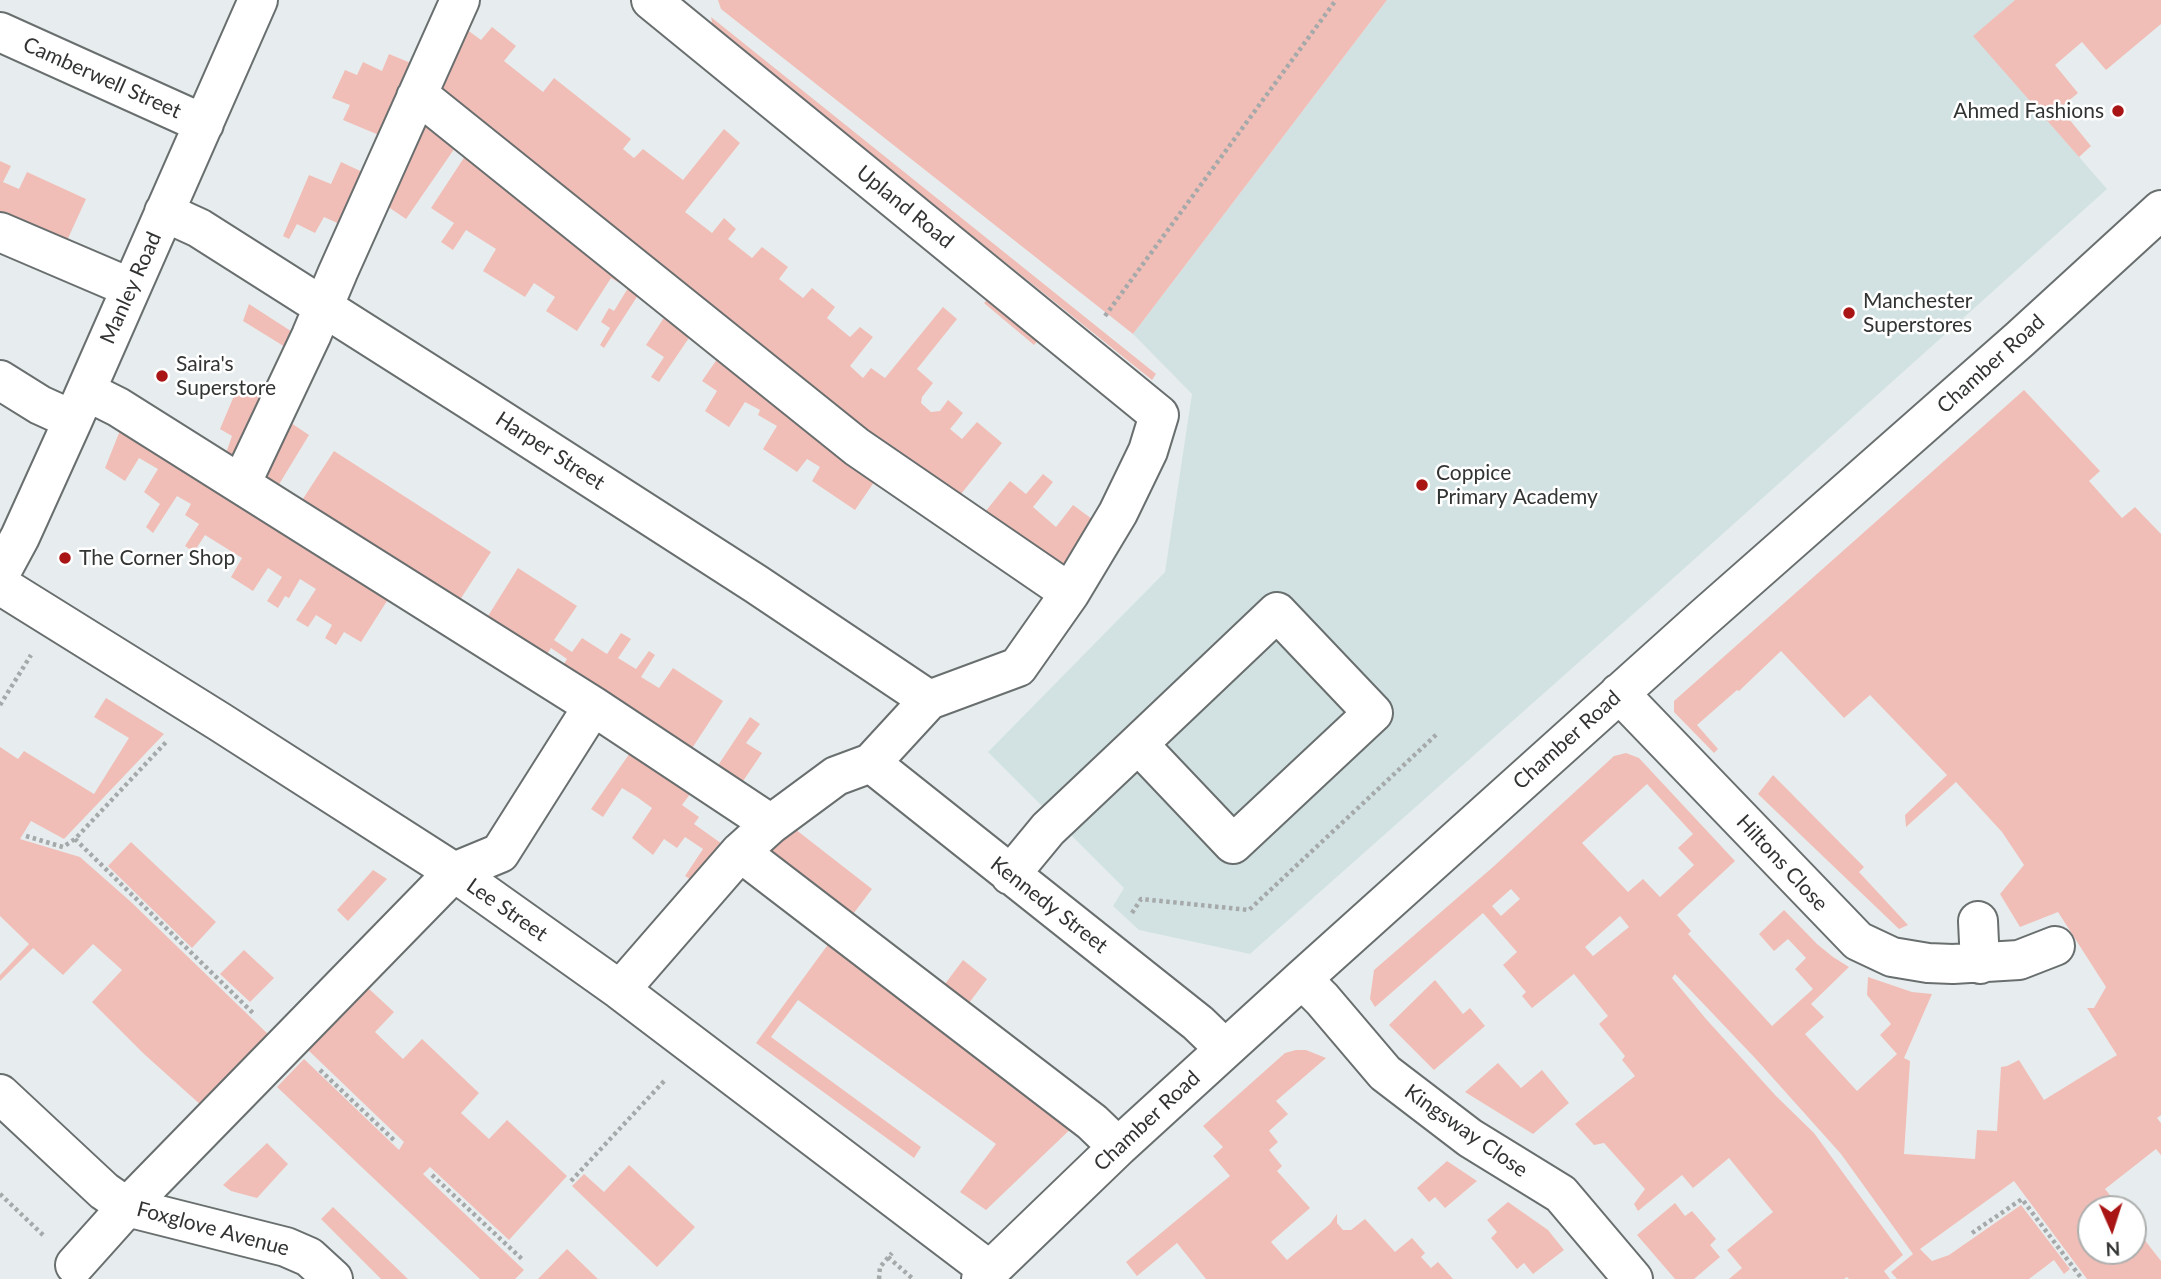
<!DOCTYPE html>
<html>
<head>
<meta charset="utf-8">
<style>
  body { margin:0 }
  #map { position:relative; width:2161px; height:1279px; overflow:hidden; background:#e7edee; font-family:Lato,sans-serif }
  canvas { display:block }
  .north { position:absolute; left:2077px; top:1195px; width:70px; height:70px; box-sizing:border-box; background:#fff; border:2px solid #adaeae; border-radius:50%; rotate:177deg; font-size:19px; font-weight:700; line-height:28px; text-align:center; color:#323434 }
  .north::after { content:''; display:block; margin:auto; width:24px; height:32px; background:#a91514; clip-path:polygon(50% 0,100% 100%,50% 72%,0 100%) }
</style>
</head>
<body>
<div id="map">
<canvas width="2161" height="1279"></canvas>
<div class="north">N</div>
</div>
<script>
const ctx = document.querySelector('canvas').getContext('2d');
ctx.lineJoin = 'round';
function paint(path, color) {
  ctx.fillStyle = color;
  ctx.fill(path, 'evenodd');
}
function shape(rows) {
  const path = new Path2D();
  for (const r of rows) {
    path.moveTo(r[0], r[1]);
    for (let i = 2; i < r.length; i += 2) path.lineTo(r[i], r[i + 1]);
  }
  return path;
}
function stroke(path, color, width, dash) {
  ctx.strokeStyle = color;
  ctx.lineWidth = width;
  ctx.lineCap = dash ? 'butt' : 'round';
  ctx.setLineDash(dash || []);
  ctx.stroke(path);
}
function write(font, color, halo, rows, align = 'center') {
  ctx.font = font + ' Lato,sans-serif';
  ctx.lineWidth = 5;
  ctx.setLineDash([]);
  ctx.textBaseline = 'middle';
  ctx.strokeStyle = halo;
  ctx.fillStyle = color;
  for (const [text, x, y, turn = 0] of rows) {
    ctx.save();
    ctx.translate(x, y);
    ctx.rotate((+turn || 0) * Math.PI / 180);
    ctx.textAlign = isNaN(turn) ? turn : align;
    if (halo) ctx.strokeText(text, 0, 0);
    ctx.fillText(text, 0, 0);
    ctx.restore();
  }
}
paint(shape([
  [1387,0,2015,0,1974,36,2107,189,1649,600,1250,954,1139,930,1113,906,1124,888,988,752,1165,572,1192,394,1133,334]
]), '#d2e2e2');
paint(shape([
  [718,0,1387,0,1133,334,721,9],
  [2015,0,2161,0,2161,24,2106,70,2082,42,2055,65,2078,93,2060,108,2091,146,2079,157,1973,36],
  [463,16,472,22,466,29,481,40,492,27,516,46,504,61,543,92,554,78,631,139,623,149,634,158,643,149,683,180,724,129,740,143,685,212,712,233,724,218,736,229,728,239,752,258,762,247,788,267,779,279,803,298,812,288,835,307,827,318,850,337,860,327,873,337,850,366,863,378,871,368,885,378,943,307,957,319,917,369,933,383,922,397,921,403,931,412,940,411,948,400,963,413,950,429,962,439,977,422,1002,443,957,499,860,429,430,92],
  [711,17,1156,374,1152,380,713,28],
  [389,54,418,66,386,138,343,120,350,105,332,98,345,70,357,75,363,62,382,71],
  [423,112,459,142,406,219,381,202],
  [469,150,642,289,604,348,600,345,610,328,601,322,609,308,614,311,628,288,611,278,577,331,546,311,555,297,534,283,525,297,483,271,496,249,466,230,453,250,441,242,454,223,431,208],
  [0,161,11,166,3,182,19,189,27,172,86,199,65,245,0,216],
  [341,162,369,175,344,226,324,217,315,233,297,224,289,239,283,236,309,175,331,184],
  [990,297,1040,338,1034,345,984,303],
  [249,304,297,335,290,350,243,321],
  [669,310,695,329,659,382,651,377,664,357,646,345],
  [722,352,879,475,855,510,812,481,820,467,807,459,797,472,763,449,777,426,758,415,760,410,745,402,729,427,705,411,717,391,702,381],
  [239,384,268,401,242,465,225,456,232,436,220,429],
  [2024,390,2100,471,2089,481,2122,518,2135,507,2161,534,2161,1115,2157,1118,2161,1123,2161,1155,2156,1149,2105,1189,2121,1209,2091,1209,2091,1251,2133,1251,2133,1225,2161,1261,2161,1279,2087,1279,2014,1181,1920,1249,1932,1261,1949,1255,2021,1205,2070,1269,2064,1274,2054,1260,2029,1279,1897,1279,1891,1272,1913,1254,1841,1154,1755,1058,1675,974,1672,978,1706,1019,1776,1096,1814,1133,1903,1255,1884,1271,1890,1279,1849,1279,1847,1277,1844,1279,1729,1279,1742,1268,1727,1250,1773,1212,1729,1158,1693,1188,1682,1175,1638,1211,1634,1204,1645,1189,1604,1143,1594,1145,1575,1124,1635,1076,1622,1060,1625,1056,1599,1024,1608,1016,1574,974,1532,1008,1522,996,1526,992,1503,965,1517,952,1483,913,1375,1007,1370,999,1374,970,1493,867,1614,756,1626,753,1639,758,1735,861,1677,915,1691,931,1688,934,1772,1026,1813,989,1795,969,1806,958,1788,939,1774,951,1759,934,1784,910,1817,944,1833,957,1849,967,1811,1004,1824,1017,1805,1034,1857,1091,1897,1054,1880,1035,1891,1024,1867,995,1868,977,1912,992,1932,994,1904,1058,1910,1061,1904,1154,1975,1159,1977,1130,1997,1131,2001,1067,2007,1066,2019,1060,2044,1100,2117,1055,2087,1008,2094,1008,2106,987,2058,912,2020,927,2000,894,2024,865,2002,832,1956,782,1906,827,1905,815,1947,775,1870,695,1844,718,1781,651,1739,691,1737,690,1697,725,1718,749,1714,753,1674,712,1674,701],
  [1647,784,1693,834,1678,848,1694,865,1660,897,1643,879,1628,892,1582,843],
  [1511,889,1520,899,1501,916,1492,906],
  [1620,916,1629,927,1593,956,1585,947],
  [285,419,309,435,275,491,256,479],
  [123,423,392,593,361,642,344,632,336,645,325,638,332,625,316,615,308,627,296,620,316,589,300,579,289,598,285,596,278,608,267,601,282,577,268,568,253,591,231,577,242,558,205,535,194,552,185,546,199,524,185,515,191,504,177,496,153,533,146,527,160,504,144,492,158,469,139,458,125,481,105,468],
  [334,451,491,552,456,606,299,505],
  [1043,474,1053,482,1033,507,1056,527,1073,505,1092,519,1060,573,981,517,1010,481,1026,494],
  [518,568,577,606,554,640,572,652,582,638,607,654,621,633,631,639,618,658,636,669,649,651,655,655,641,677,659,688,673,668,723,701,687,756,559,672,567,659,551,648,542,662,483,624],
  [106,698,164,734,64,839,31,821,20,839,80,857,131,902,269,1035,202,1106,144,1054,92,1002,122,970,93,944,63,975,33,948,0,981,0,975,29,944,0,916,0,747,18,759,24,751,94,794,129,738,94,717],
  [750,717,760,724,746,743,762,753,737,790,713,773],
  [632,750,693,790,682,805,699,817,694,824,725,846,698,884,685,876,703,849,685,837,677,848,664,839,653,855,632,838,652,808,637,797,622,788,603,817,591,809],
  [1773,775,1864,867,1859,872,1908,925,1899,929,1758,794],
  [795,829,872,889,847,922,764,858],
  [131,842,216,922,192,948,108,866],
  [373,870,387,879,348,921,337,910],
  [832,939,1079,1121,986,1210,960,1192,996,1144,798,1000,771,1037,921,1147,914,1158,756,1043],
  [244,950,274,978,250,1002,220,974],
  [963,960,987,979,963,1011,939,992],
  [1435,980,1463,1014,1470,1008,1485,1026,1434,1070,1389,1025],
  [367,987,394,1012,375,1032,403,1059,422,1039,479,1093,461,1113,489,1139,507,1120,567,1176,509,1240,430,1167,423,1174,524,1270,515,1279,480,1279,277,1087,304,1059,399,1150,404,1142,308,1050],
  [1296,1050,1306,1050,1326,1058,1276,1101,1288,1114,1269,1131,1278,1142,1269,1150,1282,1166,1277,1171,1310,1208,1271,1242,1287,1260,1330,1224,1337,1214,1337,1223,1343,1230,1351,1230,1365,1219,1395,1252,1412,1238,1425,1253,1421,1257,1431,1268,1438,1262,1453,1279,1206,1279,1177,1243,1137,1276,1126,1262,1230,1176,1213,1156,1223,1147,1203,1126,1285,1053],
  [1498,1063,1521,1088,1542,1070,1569,1103,1533,1134,1465,1092],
  [267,1143,288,1164,257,1198,231,1191,223,1185],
  [1447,1161,1477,1181,1445,1208,1435,1197,1429,1202,1417,1188],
  [629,1165,695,1227,657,1267,572,1186,584,1174,604,1192],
  [1508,1202,1548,1230,1564,1250,1533,1274,1524,1263,1517,1269,1491,1238,1497,1232,1487,1220],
  [1675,1203,1685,1216,1692,1211,1716,1239,1710,1245,1720,1257,1694,1279,1675,1279,1637,1235],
  [333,1207,379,1251,408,1279,381,1279,321,1219],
  [567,1249,598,1279,538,1279]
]), '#f0beb7');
const minor = shape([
  [0,32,204,124],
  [416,97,430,104,857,447,1070,593],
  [164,212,199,228,473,402,756,584,929,700],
  [0,232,131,288],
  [0,380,40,405,73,420],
  [86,391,118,407,593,706,771,824],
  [241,484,311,336,338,272,460,0],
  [0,574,20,537,73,420,258,0],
  [0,585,220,722,454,872,620,990,989,1270],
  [1619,693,1858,941,1892,957,1928,963,1953,964,2019,960,2055,946],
  [871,763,1198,1023,1225,1049],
  [740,852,1092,1122,1118,1147],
  [1010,875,1048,829,1138,744,1277,612,1373,713,1233,844,1138,744],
  [1978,921,1980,964],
  [1302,979,1322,999,1385,1073,1470,1138,1561,1194,1633,1279],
  [620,990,740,852,771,824,836,776,871,763,929,700,1018,667,1070,593,1118,513,1148,451,1159,415,651,0],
  [0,1094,104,1191,127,1207,286,1247,309,1257,333,1279],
  [75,1265,127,1207,454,872,500,853,593,706],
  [981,1279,1118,1147,1302,979,1700,621,2020,339,2161,210]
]);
stroke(minor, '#696e6e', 42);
stroke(shape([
  [1105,316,1336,0],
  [0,705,31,655],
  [26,836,63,847,75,839,168,740],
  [75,839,255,1015],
  [1132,913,1141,899,1249,910,1438,733],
  [320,1070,396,1142],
  [432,1175,523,1260],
  [571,1181,666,1079],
  [0,1194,43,1235],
  [1972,1233,2022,1199,2082,1279],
  [888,1257,913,1279],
  [879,1279,880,1267,892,1253]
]), '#a5a9aa', 4.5, [3.5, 3.5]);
stroke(minor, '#fff', 38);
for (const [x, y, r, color] of [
  [2118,111,7,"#a91514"],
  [1849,313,7,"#a91514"],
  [162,376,7,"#a91514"],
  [1422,485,7,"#a91514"],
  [65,558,7,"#a91514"]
]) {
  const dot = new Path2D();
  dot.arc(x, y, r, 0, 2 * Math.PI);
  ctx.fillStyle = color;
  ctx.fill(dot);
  stroke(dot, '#fff', 2.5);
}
write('21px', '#323434', '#fff', [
  ["Camberwell Street",102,78,24],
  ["Upland Road",905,207,39],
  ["Manley Road",131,288,-66],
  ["Chamber Road",1991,364,-42],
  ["Harper Street",550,451,33],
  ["Chamber Road",1567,740,-42],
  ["Hiltons Close",1782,863,47],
  ["Kennedy Street",1049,905,38],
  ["Lee Street",507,910,35],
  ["Chamber Road",1147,1121,-43],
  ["Kingsway Close",1466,1131,35],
  ["Foxglove Avenue",213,1229,15]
]);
write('21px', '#323434', '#fff', [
  ["Ahmed Fashions",2104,111,"right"],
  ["Manchester",1863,301],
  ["Superstores",1863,325],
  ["Saira's",176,364],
  ["Superstore",176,388],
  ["Coppice",1436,473],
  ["Primary Academy",1436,497],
  ["The Corner Shop",79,558]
], 'left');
</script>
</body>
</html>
